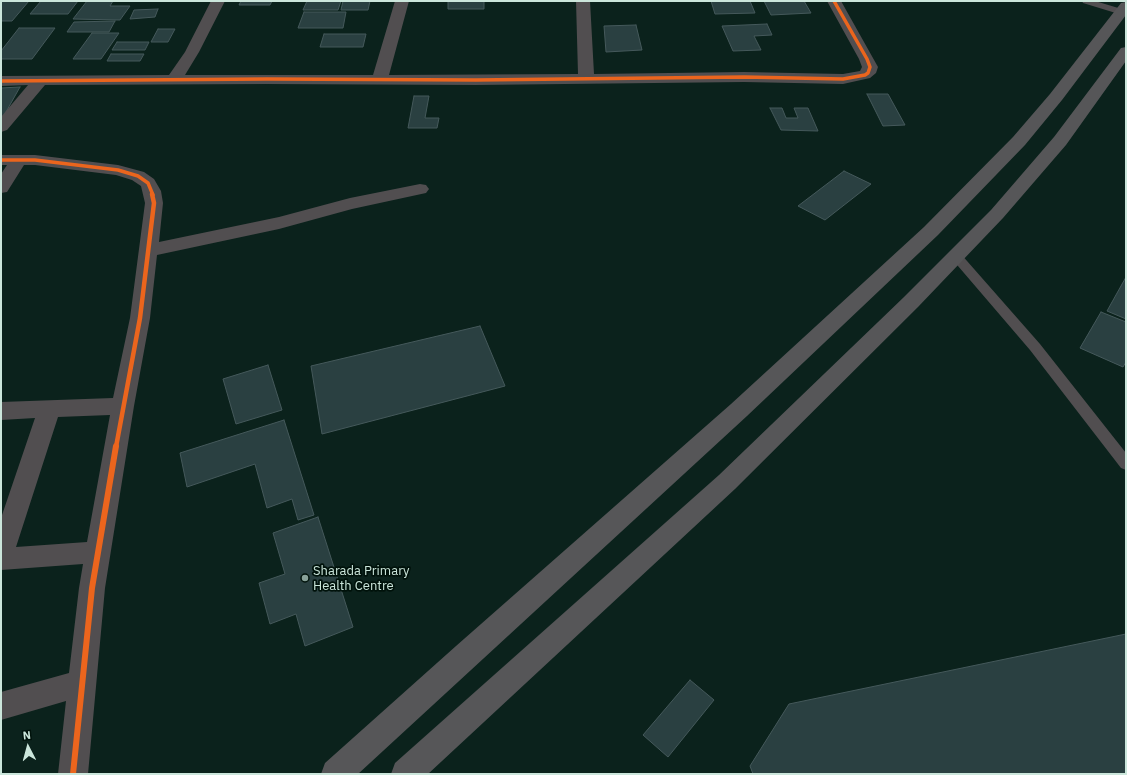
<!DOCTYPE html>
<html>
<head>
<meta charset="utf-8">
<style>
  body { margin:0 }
  #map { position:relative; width:1127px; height:775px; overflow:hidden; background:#0b221c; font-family:"IBM Plex Sans",sans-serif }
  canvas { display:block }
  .frame { position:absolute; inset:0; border:2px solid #cbe6db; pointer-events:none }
  .north { position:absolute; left:8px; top:727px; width:40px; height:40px; -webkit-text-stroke:3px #00120b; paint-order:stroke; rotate:354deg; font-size:11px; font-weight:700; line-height:16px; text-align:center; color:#cbe6db }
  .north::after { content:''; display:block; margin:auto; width:14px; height:18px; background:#cbe6db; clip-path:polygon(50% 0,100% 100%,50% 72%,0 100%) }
</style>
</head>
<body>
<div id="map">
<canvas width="1127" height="775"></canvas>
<div class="frame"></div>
<div class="north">N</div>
</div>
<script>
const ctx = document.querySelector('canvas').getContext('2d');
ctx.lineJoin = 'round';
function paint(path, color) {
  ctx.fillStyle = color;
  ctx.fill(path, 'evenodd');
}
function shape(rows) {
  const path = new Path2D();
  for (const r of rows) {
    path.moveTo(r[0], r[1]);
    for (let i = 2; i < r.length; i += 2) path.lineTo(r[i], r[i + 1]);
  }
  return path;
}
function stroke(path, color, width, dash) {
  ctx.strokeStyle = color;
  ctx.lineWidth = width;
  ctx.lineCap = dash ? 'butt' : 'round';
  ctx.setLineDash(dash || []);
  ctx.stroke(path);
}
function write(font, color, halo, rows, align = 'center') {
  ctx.font = font + ' "IBM Plex Sans",sans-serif';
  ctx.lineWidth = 3.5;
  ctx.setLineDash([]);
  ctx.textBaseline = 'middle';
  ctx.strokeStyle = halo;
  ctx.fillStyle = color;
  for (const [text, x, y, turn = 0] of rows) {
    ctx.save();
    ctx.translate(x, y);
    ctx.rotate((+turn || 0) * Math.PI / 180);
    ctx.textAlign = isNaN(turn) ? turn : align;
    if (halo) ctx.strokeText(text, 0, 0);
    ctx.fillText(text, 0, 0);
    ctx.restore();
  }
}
const building = shape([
  [1,1,29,1,12,21,1,21,1,1],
  [41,1,78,1,68,14,30,14,41,1],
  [87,1,113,1,110,6,130,6,120,20,73,19,87,1],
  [241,1,272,1,270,5,239,5,241,1],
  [307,1,341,1,338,10,303,10,307,1],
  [343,1,370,1,368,10,341,10,343,1],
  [448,1,484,1,484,9,448,9,448,1],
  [711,1,750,1,755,13,715,14,711,1],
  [764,1,804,1,811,13,771,15,764,1],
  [158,9,155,17,130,19,134,10,158,9],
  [304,12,346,12,343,28,298,28,304,12],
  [115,21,109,32,67,32,74,22,115,21],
  [767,24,772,35,754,36,761,50,733,51,722,26,767,24],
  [636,25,642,50,606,52,604,26,636,25],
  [19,28,55,28,32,59,1,59,1,51,19,28],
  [158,29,175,29,168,42,151,42,158,29],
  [92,33,119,33,101,59,73,59,92,33],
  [324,34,366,34,363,47,320,47,324,34],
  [117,42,149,42,145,50,112,50,117,42],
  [111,54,144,54,140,61,107,61,111,54],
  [20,87,2,119,1,119,1,88,20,87],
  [867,94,888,94,905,125,883,126,867,94],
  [414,96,429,96,425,118,439,118,437,128,408,128,414,96],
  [770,108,782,108,786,118,798,118,794,108,808,108,818,131,781,130,770,108],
  [844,171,871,184,825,220,798,206,844,171],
  [1126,277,1126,319,1107,311,1126,277],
  [1101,312,1126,322,1126,362,1123,367,1080,348,1101,312],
  [480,326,505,386,322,434,311,366,480,326],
  [268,365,282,410,236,424,223,379,268,365],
  [284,420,314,515,298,520,292,499,267,508,255,464,187,487,180,453,284,420],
  [318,517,353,627,305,646,296,614,270,624,259,583,285,574,273,533,318,517],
  [1126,634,1126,774,753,774,750,766,789,704,1126,634],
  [690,680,714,700,668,757,643,735,690,680]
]);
paint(building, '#2a4041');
stroke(building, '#45595b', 1);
paint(shape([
  [1082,1,1095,1,1125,10,1126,13,1122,15,1119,14,1083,3,1082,1],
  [956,252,960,253,1040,344,1126,453,1126,470,1121,468,1030,350,952,259,950,256,952,253,956,252]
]), '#514e50');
paint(shape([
  [211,1,225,1,199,52,185,75,373,75,395,1,409,1,389,75,578,74,576,1,590,1,594,74,744,72,843,74,860,71,862,67,859,59,827,1,841,1,878,67,876,73,870,78,843,84,744,82,476,85,267,84,45,85,7,130,1,132,1,117,28,85,1,86,1,76,169,75,185,52,211,1],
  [1,155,35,155,118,165,144,172,154,179,161,191,163,203,159,242,279,217,350,198,420,184,426,185,429,189,426,193,352,209,279,229,157,255,150,318,134,406,105,588,88,774,58,774,66,701,1,720,1,692,69,673,79,588,83,564,1,570,1,518,35,418,1,420,1,402,113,398,130,318,145,203,141,186,132,180,116,175,35,165,24,165,7,192,1,193,1,174,7,165,1,165,1,155],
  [110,415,87,542,16,547,58,417,110,415]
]), '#514e50');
paint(shape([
  [1126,2,1126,15,1062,100,1025,145,938,235,747,416,358,774,321,774,325,763,456,646,731,404,924,227,1013,137,1050,94,1121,3,1126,2],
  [1126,47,1126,61,1066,145,1003,218,918,307,735,489,428,774,391,774,395,763,719,475,904,297,991,210,1054,137,1121,48,1126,47]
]), '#565658');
stroke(shape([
  [1,81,267,79,476,80,744,77,843,79,865,75,868,73,870,67,867,59,834,1],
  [1,160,35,160,118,170,138,176,148,183,153,195]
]), '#eb651d', 3.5);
stroke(shape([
  [116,447,140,318,154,203,152,194]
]), '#eb651d', 4.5);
stroke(shape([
  [73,774,92,588,116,446]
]), '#eb651d', 6);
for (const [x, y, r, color] of [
  [305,578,4,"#88a198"]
]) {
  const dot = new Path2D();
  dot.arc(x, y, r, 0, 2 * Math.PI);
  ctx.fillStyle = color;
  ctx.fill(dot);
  stroke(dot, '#00120b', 1.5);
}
write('13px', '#cbe6db', '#00120b', [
  ["Sharada Primary",313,571],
  ["Health Centre",313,586]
], 'left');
</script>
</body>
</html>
